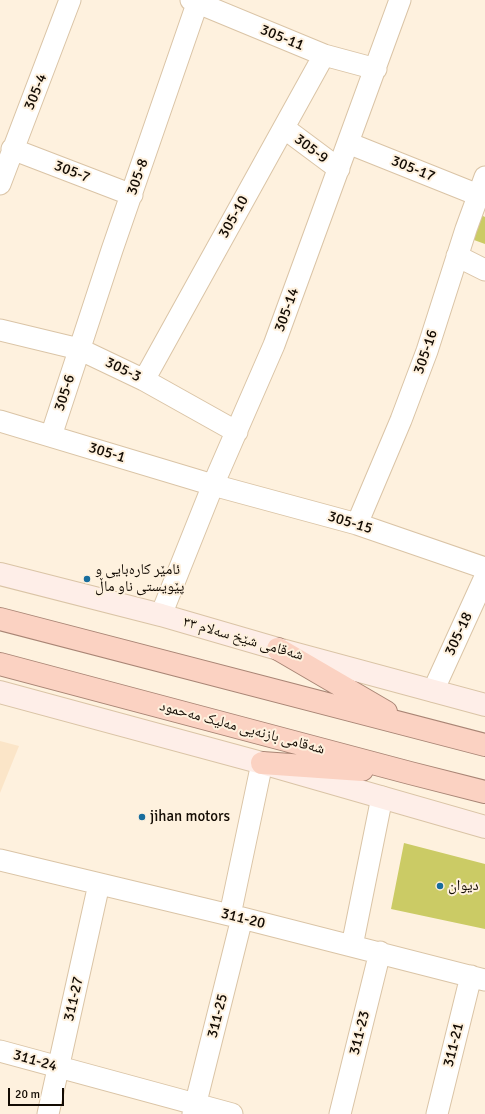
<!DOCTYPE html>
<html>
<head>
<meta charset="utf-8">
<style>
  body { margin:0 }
  #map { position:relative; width:485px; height:1114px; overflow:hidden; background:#fef1de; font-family:Signika,sans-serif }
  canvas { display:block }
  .scale { position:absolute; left:8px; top:1088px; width:56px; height:18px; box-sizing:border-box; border:2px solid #130b03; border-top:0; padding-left:5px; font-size:12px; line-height:14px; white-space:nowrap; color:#130b03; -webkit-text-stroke:3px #fef1de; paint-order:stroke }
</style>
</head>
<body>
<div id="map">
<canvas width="485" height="1114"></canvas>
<div class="scale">20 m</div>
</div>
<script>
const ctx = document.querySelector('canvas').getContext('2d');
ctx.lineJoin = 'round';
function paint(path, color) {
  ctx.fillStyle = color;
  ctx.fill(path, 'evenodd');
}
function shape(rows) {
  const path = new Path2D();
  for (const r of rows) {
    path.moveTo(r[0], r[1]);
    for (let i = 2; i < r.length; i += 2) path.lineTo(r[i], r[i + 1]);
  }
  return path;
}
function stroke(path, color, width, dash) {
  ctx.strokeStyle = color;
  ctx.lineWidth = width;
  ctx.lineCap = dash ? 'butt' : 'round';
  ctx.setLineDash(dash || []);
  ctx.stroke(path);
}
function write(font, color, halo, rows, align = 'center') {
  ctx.font = font + ' Signika,"Noto Naskh Arabic",sans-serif';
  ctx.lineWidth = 4;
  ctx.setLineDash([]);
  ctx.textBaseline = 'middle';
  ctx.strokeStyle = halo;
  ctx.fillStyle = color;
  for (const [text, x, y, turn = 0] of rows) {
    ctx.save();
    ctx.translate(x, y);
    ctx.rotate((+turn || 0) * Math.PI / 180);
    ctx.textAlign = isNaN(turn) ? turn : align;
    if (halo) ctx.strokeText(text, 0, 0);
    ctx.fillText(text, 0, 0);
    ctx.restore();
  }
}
paint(shape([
  [0,741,19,746,0,793]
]), '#fbe5c8');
paint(shape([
  [481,215,485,217,485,244,474,240],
  [404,843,485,864,485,929,391,909]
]), '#cbcb65');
const minor = shape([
  [191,0,324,55,376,69],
  [284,128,339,169],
  [348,143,478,195],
  [12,149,132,195],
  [0,184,70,0],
  [457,256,485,270],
  [0,330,79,349,144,380,237,432],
  [144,380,324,55],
  [0,421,213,485,357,524,485,568],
  [51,436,112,250,197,4],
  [357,524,401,420,427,351,466,229,485,177],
  [161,615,213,485,274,345,400,0],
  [433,691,485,577],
  [0,860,242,918,485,980],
  [230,915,262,763],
  [352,946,382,797],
  [0,1051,232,1114],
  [48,1114,99,884],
  [193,1114,242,918],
  [340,1114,380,952],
  [437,1114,471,976]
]);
const secondary = shape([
  [0,574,161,615,278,649,485,705],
  [0,692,262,763,485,827]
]);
const trunk = shape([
  [0,619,485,745],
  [278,649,386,712],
  [0,664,410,773,485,792],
  [262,763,362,770]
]);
stroke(minor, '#dac4a6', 23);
stroke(secondary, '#dac4a6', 24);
stroke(trunk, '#a98575', 24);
stroke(minor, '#fff', 21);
stroke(secondary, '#feeee8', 22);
stroke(trunk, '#fbd2c2', 22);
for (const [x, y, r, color] of [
  [87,579,4,"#186d9d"],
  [142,817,4,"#186d9d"],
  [440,886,4,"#186d9d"]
]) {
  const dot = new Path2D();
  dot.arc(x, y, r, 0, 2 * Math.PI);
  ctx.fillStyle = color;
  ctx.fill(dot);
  stroke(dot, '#fef1de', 1.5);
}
write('15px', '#130b03', '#fef1de', [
  ["305-11",282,38,22],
  ["305-4",36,92,-68],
  ["305-9",311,149,37],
  ["305-17",413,169,22],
  ["305-7",72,172,21],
  ["305-8",138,177,-71],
  ["305-10",234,217,-61],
  ["305-14",287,310,-70],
  ["305-16",426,352,-71],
  ["305-3",123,370,26],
  ["305-6",65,393,-72],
  ["305-1",107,453,17],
  ["305-15",350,523,17],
  ["305-18",459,634,-65],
  ["شەقامی شێخ سەلام ٣٣",243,639,16],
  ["شەقامی بازنەیی مەلیک مەحمود",242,728,15],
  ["311-20",243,919,14],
  ["311-27",74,999,-77],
  ["311-25",218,1016,-76],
  ["311-23",360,1033,-76],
  ["311-21",454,1045,-76],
  ["311-24",35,1061,16]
]);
write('15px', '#130b03', '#fef1de', [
  ["ئامێر کارەبایی و",95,570],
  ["پێویستی ناو ماڵ",95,587],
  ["jihan motors",150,817],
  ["دیوان",448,886]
], 'left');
</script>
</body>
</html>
